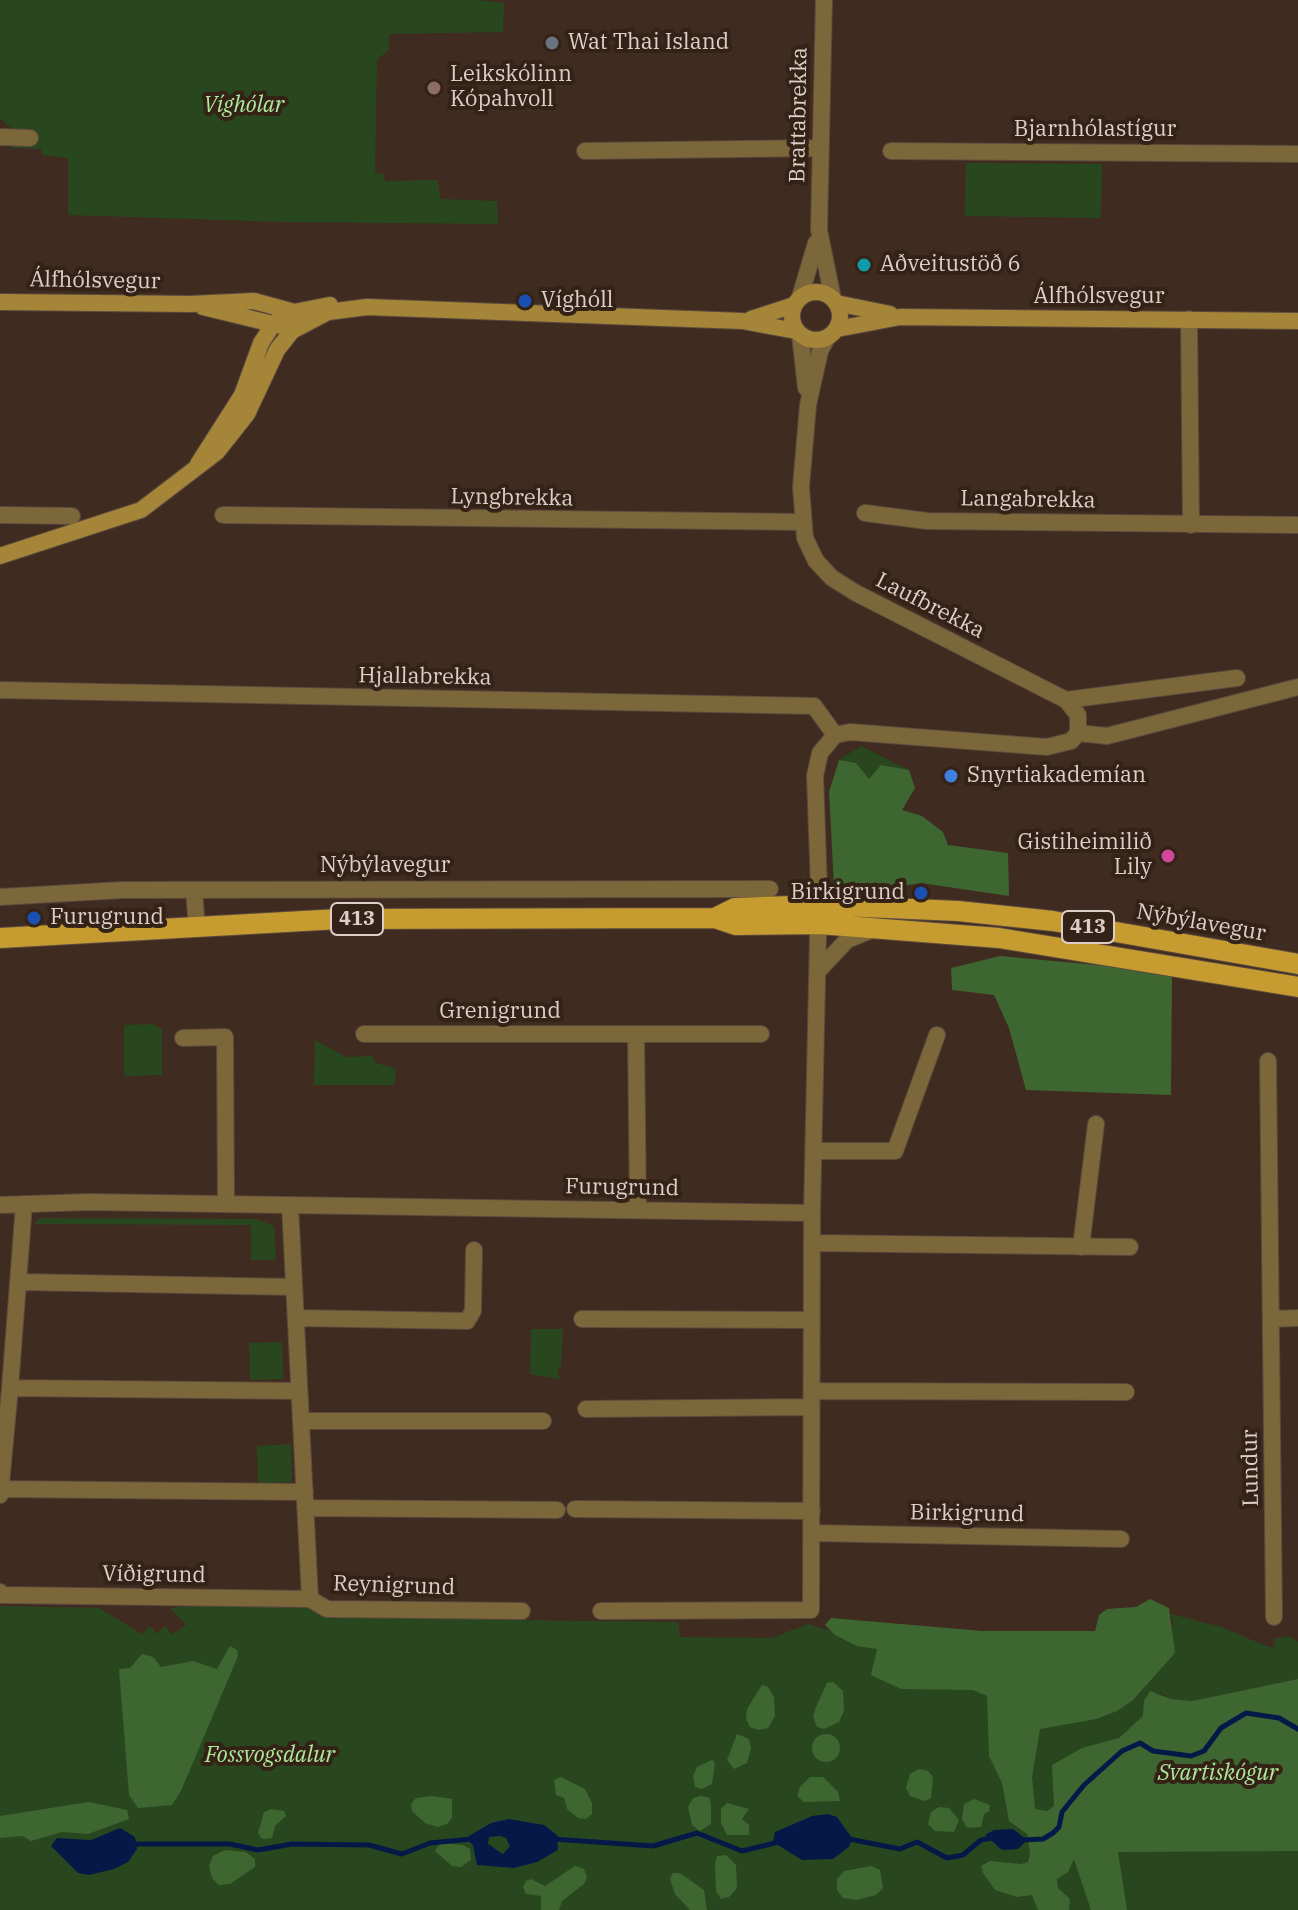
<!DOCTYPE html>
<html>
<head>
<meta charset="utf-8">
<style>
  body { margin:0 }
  canvas { display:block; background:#3f2b20 }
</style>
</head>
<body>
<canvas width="1298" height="1910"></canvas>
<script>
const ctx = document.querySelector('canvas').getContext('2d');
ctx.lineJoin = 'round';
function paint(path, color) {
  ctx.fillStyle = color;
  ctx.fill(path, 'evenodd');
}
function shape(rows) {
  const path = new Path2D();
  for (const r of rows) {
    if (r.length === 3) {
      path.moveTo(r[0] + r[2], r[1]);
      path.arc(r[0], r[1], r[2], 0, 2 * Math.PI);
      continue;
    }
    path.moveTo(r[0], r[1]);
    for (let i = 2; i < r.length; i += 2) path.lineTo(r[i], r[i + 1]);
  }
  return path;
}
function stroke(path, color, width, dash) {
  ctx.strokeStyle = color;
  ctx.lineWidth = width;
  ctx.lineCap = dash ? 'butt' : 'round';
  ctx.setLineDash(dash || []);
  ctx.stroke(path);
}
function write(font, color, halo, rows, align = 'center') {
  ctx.font = font + ' "IBM Plex Serif",serif';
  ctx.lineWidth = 8;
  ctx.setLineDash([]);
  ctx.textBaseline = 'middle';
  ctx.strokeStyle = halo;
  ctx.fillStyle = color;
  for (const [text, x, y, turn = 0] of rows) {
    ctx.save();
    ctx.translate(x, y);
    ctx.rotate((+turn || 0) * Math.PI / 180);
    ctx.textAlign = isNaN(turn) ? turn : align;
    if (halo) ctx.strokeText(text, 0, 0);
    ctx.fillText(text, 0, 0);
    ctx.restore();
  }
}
paint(shape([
  [0,0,477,0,504,3,503,32,389,34,389,50,377,59,375,173,384,174,385,181,438,180,440,199,497,201,498,224,285,222,68,215,68,158,42,155,41,149,12,148,13,130,0,118],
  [966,163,1102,164,1101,218,965,216],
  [861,746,909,770,881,765,869,780,856,763,839,760],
  [153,1024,162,1030,162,1075,124,1076,124,1025],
  [315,1040,346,1057,372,1056,376,1063,396,1069,395,1085,314,1085],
  [40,1218,256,1219,274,1226,276,1260,251,1260,251,1225,34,1224],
  [531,1329,563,1329,561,1365,557,1369,560,1379,530,1374],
  [282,1342,283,1379,250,1380,249,1343],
  [291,1444,292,1482,258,1483,257,1446],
  [254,1599,327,1609,508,1620,678,1622,680,1637,772,1638,808,1624,923,1659,1174,1626,1171,1614,1221,1627,1269,1647,1275,1647,1274,1638,1291,1637,1298,1642,1298,1679,1192,1701,1171,1699,1159,1693,1190,1851,1298,1851,1298,1910,0,1910,0,1606,99,1608,142,1634,150,1626,157,1634,165,1626,172,1634,186,1625,170,1608]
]), '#28471e');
paint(shape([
  [839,760,856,763,869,779,881,765,909,770,915,788,902,810,922,816,943,832,948,845,1008,853,1009,896,921,883,868,892,834,886,829,792],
  [1000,956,1172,972,1171,1095,1026,1090,1009,1028,994,995,952,990,951,968],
  [1150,1599,1169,1608,1175,1653,1133,1700,1117,1711,1096,1719,1040,1729,1032,1777,1035,1809,1047,1811,1054,1806,1052,1765,1082,1748,1119,1738,1143,1716,1144,1701,1150,1691,1171,1699,1192,1701,1298,1679,1298,1851,1118,1852,1127,1910,1091,1910,1074,1859,1068,1872,1057,1879,1058,1888,1070,1899,1069,1910,1038,1910,1032,1895,1017,1897,995,1890,983,1873,981,1866,990,1861,1021,1864,1028,1862,1030,1854,1027,1834,1009,1821,1002,1783,989,1756,987,1696,973,1690,901,1689,871,1675,877,1649,857,1646,835,1635,825,1625,831,1618,982,1631,1095,1631,1099,1615,1107,1609,1136,1607],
  [230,1646,237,1650,238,1656,181,1791,172,1805,138,1808,129,1795,119,1669,130,1668,142,1654,153,1657,161,1667,193,1661,217,1669],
  [833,1682,843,1691,844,1711,839,1722,824,1729,817,1727,813,1717,816,1707,827,1683],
  [762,1685,768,1687,774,1697,775,1716,768,1728,758,1730,750,1727,746,1719,747,1709],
  [737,1734,749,1739,751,1748,747,1763,734,1769,727,1760],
  [826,1748,14],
  [712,1760,715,1763,712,1784,702,1789,695,1787,693,1776,697,1767],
  [919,1769,928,1771,933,1777,931,1798,925,1801,910,1796,906,1788,910,1774],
  [561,1777,585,1789,592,1803,592,1814,586,1819,578,1818,567,1809,564,1798,556,1795,554,1780],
  [810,1777,823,1777,838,1792,840,1801,804,1802,797,1796,800,1787],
  [432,1796,452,1799,452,1818,447,1824,438,1827,425,1823,412,1811,411,1804,416,1798],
  [701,1796,710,1798,711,1806,711,1824,700,1831,692,1825,688,1807,693,1798],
  [974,1799,990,1805,989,1811,984,1814,981,1827,967,1828,962,1819,964,1804],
  [89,1802,127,1810,129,1819,88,1834,62,1832,31,1841,23,1836,0,1838,0,1816],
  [727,1803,749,1809,742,1819,749,1825,749,1835,727,1835,721,1823,721,1809],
  [939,1807,949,1808,959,1820,954,1832,935,1831,928,1824,931,1812],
  [271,1809,284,1811,286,1816,275,1826,272,1838,262,1839,258,1833,264,1812],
  [440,1843,463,1845,470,1849,471,1860,461,1867,452,1866,435,1851],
  [225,1850,246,1852,255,1859,255,1867,230,1884,219,1885,212,1878,209,1866,213,1856],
  [726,1855,736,1865,737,1888,729,1897,721,1899,716,1891,715,1864,717,1856],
  [575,1866,584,1869,587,1877,584,1884,562,1901,559,1910,541,1910,541,1896,526,1894,523,1887,526,1881,531,1879,545,1886],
  [871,1866,880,1870,883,1888,876,1895,857,1900,843,1898,837,1890,837,1879,844,1871],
  [673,1873,680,1873,704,1890,707,1910,690,1910,675,1894,670,1879]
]), '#3e6631');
paint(shape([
  [828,1814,837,1817,852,1838,849,1847,833,1859,802,1860,773,1842,775,1832,812,1816],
  [509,1819,544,1825,557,1835,558,1850,537,1862,514,1868,477,1865,473,1845,467,1840,469,1836,491,1823],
  [500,1836,506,1838,510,1846,503,1854,488,1844,489,1837],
  [120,1828,135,1837,137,1849,128,1862,114,1869,89,1875,78,1873,51,1846,57,1838,91,1840],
  [1013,1829,1027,1840,1018,1849,1002,1850,985,1835,994,1830]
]), '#051948');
stroke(shape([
  [553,1839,653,1846,697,1833,742,1851,779,1842],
  [849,1839,900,1849,917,1842,947,1858,963,1855,981,1840,992,1838],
  [1022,1840,1043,1839,1053,1833,1059,1827,1062,1812,1084,1785,1122,1751,1140,1743,1153,1751,1191,1756,1204,1751,1221,1728,1246,1713,1279,1718,1298,1729],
  [132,1844,230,1844,258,1850,292,1844,369,1845,402,1854,430,1843,472,1839]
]), '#051948', 5);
const street = shape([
  [824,0,819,230,833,299],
  [0,137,30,138],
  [585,151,820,148],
  [891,151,1298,154],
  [800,297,816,243],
  [1189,319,1191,525],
  [800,335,806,388],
  [827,338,820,351,808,405,801,487,805,538,816,561,832,578,856,593,1066,700,1078,715,1078,733],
  [865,513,927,521,1298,525],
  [0,515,72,516],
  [223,515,802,522],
  [0,690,814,706,835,735],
  [1066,700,1237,678],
  [1078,733,1107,736,1298,687],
  [194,890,197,929],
  [0,897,123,890,770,889],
  [819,970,847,940,874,929],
  [364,1034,761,1034],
  [636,1034,638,1210],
  [183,1038,225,1037,226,1204],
  [1268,1061,1274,1617],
  [814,1151,895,1151,937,1035],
  [24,1204,10,1388,299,1391],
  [0,1205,88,1202,812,1213],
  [290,1205,310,1599],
  [812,1243,1130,1247],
  [1081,1247,1096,1124],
  [20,1282,294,1287],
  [296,1318,467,1321,473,1311,474,1250],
  [582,1319,812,1320],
  [1271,1319,1298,1318],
  [813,1391,1126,1392],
  [586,1409,810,1407],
  [301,1421,543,1421],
  [1,1489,305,1492],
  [0,1495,10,1388],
  [305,1508,557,1510],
  [575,1509,812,1511],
  [812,1533,1121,1539],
  [0,1592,2,1595,310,1599,327,1609,522,1611],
  [601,1611,811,1610,812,1213,819,888,815,776,820,753,835,735,850,732,1047,747,1071,741,1078,733]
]);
const secondary = shape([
  [816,316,24],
  [0,302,190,304,254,301,294,312,304,323],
  [836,303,890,314],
  [203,307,281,326],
  [751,319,794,305],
  [837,329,900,317,1298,321],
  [198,464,242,395,261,343,274,323,294,312,330,305],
  [0,556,141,510,217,452,247,414,277,350,292,331,328,312,367,307,742,321,796,331]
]);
const primary = shape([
  [715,918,735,908,819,905,958,911,1053,921,1298,964],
  [0,938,339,919,715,918,736,925,819,924,999,938,1298,987]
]);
stroke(street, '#5b493e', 18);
stroke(secondary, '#5b493e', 18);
stroke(primary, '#5b493e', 22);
stroke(street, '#7b6739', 16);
stroke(secondary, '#a58537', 16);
stroke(primary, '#c69c30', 20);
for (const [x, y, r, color] of [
  [552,43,8,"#6b7280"],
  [434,88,8,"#8d6e63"],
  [864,265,8,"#0f9aa8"],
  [525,301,8,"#1a4fb4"],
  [951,776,8,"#3f7fe0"],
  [1168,856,8,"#d1479c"],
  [921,893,8,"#1a4fb4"],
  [34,918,8,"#1a4fb4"]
]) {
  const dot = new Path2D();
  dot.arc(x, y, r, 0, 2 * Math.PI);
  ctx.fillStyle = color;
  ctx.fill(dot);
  stroke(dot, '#342217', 3);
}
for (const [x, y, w] of [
  [357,919,52],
  [1088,927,52]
]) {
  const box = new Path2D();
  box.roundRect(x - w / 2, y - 16, w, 32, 6);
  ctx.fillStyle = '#342217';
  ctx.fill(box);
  stroke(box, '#dccfc8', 2);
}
write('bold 20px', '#dccfc8', null, [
  ["413",357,919],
  ["413",1088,927]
]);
write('22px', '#dccfc8', '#342217', [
  ["Wat Thai Island",568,43],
  ["Leikskólinn",450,75],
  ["Kópahvoll",450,100],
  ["Aðveitustöð 6",880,265],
  ["Víghóll",541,301],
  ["Snyrtiakademían",967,776],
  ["Gistiheimilið",1152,843,"right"],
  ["Lily",1152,868,"right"],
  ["Birkigrund",905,893,"right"],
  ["Furugrund",50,918]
], 'left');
write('italic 22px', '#aeea9b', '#342217', [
  ["Víghólar",244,106],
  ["Fossvogsdalur",270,1756],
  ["Svartiskógur",1218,1774]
]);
write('22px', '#dccfc8', '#342217', [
  ["Brattabrekka",799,115,-89],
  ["Bjarnhólastígur",1095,130],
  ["Álfhólsvegur",95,281,1],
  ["Álfhólsvegur",1099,297],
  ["Lyngbrekka",512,498,1],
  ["Langabrekka",1028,500,1],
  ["Laufbrekka",930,606,27],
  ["Hjallabrekka",425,677,1],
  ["Nýbýlavegur",385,866],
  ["Nýbýlavegur",1201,923,10],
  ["Grenigrund",500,1012],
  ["Furugrund",622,1188,1],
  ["Lundur",1251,1468,-91],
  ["Birkigrund",967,1514,1],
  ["Víðigrund",154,1575,1],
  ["Reynigrund",394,1586,2]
]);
</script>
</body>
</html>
